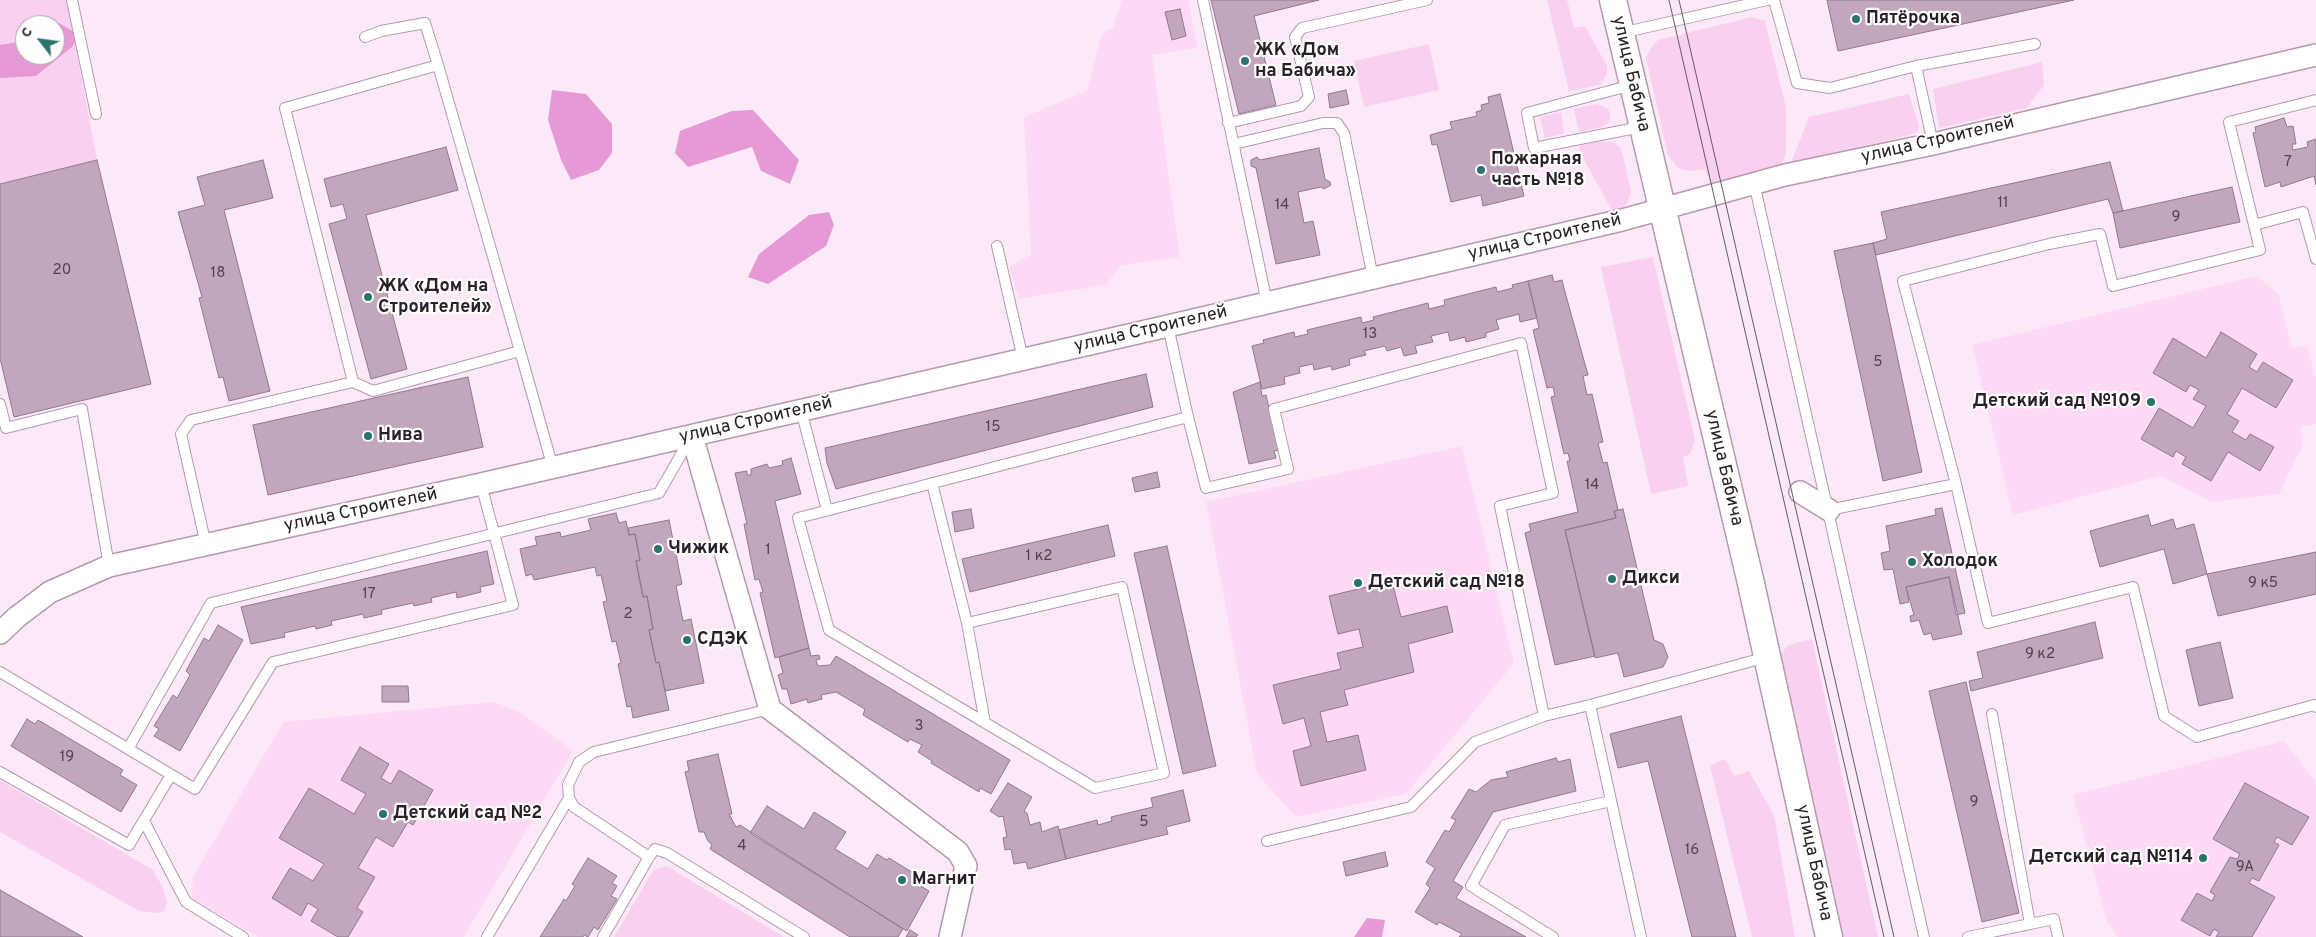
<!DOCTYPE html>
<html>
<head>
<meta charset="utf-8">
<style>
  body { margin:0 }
  #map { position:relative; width:2316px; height:937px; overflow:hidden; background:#fce9f7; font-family:Overpass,sans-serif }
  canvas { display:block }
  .north { position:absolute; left:15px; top:15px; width:50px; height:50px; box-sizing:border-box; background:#fdfdfd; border:1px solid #a9a5a8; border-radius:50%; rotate:300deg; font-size:14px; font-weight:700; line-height:20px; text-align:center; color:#2b2029 }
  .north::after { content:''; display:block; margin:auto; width:18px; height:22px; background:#29726e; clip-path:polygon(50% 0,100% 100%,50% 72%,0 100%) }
</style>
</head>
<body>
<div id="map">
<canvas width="2316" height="937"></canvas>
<div class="north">С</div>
</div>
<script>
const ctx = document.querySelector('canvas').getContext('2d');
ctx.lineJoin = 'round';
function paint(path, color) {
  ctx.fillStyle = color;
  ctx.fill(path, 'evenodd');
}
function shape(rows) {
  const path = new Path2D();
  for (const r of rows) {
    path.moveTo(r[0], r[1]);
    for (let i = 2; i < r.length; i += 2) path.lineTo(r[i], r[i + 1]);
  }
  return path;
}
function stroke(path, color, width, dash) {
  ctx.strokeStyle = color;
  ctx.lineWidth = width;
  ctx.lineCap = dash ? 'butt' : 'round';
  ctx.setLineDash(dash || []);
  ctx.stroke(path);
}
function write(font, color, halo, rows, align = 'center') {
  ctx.font = font + ' Overpass,sans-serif';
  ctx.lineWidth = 4.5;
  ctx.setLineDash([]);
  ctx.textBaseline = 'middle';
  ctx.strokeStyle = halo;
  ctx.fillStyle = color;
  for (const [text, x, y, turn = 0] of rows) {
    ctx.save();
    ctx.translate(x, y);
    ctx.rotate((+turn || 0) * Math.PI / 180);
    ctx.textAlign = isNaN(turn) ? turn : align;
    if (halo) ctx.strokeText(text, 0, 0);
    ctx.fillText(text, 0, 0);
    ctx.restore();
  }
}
paint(shape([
  [1122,0,1188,0,1198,48,1152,55,1180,257,1120,266,1106,285,1019,299,1009,267,1031,255,1024,117,1087,91,1102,34,1113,27],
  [2256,276,2278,293,2292,348,2307,346,2316,380,2316,424,2301,427,2302,447,2279,494,2212,502,2160,476,2013,515,1972,345],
  [1462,446,1514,663,1406,794,1296,817,1257,774,1206,502],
  [493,702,520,712,573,751,464,937,258,937,192,898,193,877,283,722],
  [2284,741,2316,782,2316,937,2118,937,2107,921,2073,795]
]), '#fdd9f5');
paint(shape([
  [0,0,67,0,97,160,0,184],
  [25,25,55,25,55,55,25,55],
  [1547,0,1567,0,1574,28,1585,26,1607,66,1607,74,1600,85,1569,91],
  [1752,17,1765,21,1786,108,1786,153,1780,169,1711,185,1705,169,1690,171,1678,168,1668,155,1646,58,1651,48,1658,40],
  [1429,44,1439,90,1364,107,1354,61],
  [2042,62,2044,85,2027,108,1939,128,1933,89],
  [1909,94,1919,126,1917,133,1790,165,1809,117],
  [1597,104,1608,109,1611,115,1608,123,1602,127,1579,132,1574,109],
  [1561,112,1564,134,1545,138,1540,117],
  [1597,141,1613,142,1620,147,1623,155,1631,192,1628,202,1620,212,1614,214,1579,151,1579,146],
  [1653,257,1695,440,1690,454,1683,457,1688,486,1651,494,1601,267],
  [1812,639,1878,937,1841,937,1778,658,1788,645],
  [1725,759,1734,776,1749,771,1774,815,1795,937,1752,937,1710,766],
  [0,780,153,870,162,886,167,902,165,911,156,913,139,911,0,832],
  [665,866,670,868,784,937,614,937,653,871]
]), '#fad0f0');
paint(shape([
  [59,23,79,35,72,47,36,76,0,78,0,45,25,41,25,55,55,55,55,26],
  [552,90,586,94,612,124,612,153,599,170,571,180,561,160,548,120],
  [753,110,799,160,790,184,761,171,752,147,688,167,675,153,680,131,732,111],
  [829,212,834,225,826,246,768,284,748,277,759,254,809,215],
  [1367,918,1385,920,1382,937,1354,937]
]), '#e59ad6');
const building = shape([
  [1211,0,1319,0,1254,16,1276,105,1239,114,1211,0],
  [1827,0,2074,0,1838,51,1827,0],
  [1180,9,1186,36,1172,40,1165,12,1180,9],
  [1346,90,1349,104,1330,108,1328,94,1346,90],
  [1500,94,1524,196,1483,206,1481,195,1451,202,1437,144,1432,145,1430,135,1452,129,1450,122,1477,116,1476,112,1482,110,1481,105,1489,103,1488,97,1500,94],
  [2284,118,2287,127,2293,126,2296,144,2292,144,2293,150,2308,147,2307,142,2316,139,2316,185,2314,176,2281,187,2280,182,2265,187,2253,133,2256,132,2255,127,2284,118],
  [446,147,458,190,366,215,407,369,371,379,329,224,347,219,343,204,331,207,324,179,446,147],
  [1319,148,1325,179,1330,182,1331,185,1324,189,1321,187,1298,192,1304,223,1313,221,1320,255,1276,264,1256,168,1251,166,1251,160,1257,157,1260,160,1319,148],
  [97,160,151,384,14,417,0,358,0,184,97,160],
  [263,160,273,198,224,210,270,391,229,401,223,377,219,378,199,298,202,297,178,212,205,205,197,177,263,160],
  [2110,162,2123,211,2113,213,2108,199,1876,255,1873,243,1887,239,1881,212,2110,162],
  [2232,187,2240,222,2120,248,2113,213,2232,187],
  [1873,243,1922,472,1883,481,1834,251,1873,243],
  [1552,275,1554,282,1562,280,1565,292,1588,375,1583,376,1587,395,1592,394,1603,442,1598,443,1603,463,1607,462,1618,510,1614,511,1616,518,1565,530,1595,656,1555,665,1525,533,1531,531,1529,524,1578,512,1567,461,1570,461,1568,453,1564,454,1551,397,1555,396,1553,387,1547,388,1533,330,1539,328,1528,281,1552,275],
  [1528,281,1537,318,1520,322,1519,314,1496,320,1499,329,1486,333,1486,337,1466,342,1465,337,1450,341,1448,332,1431,336,1433,342,1415,346,1417,353,1404,356,1401,347,1387,351,1385,346,1364,351,1366,355,1349,359,1350,365,1332,370,1331,366,1314,370,1313,364,1299,367,1300,373,1284,377,1285,384,1262,389,1252,346,1264,343,1263,340,1294,332,1295,337,1308,334,1307,330,1361,317,1362,323,1374,320,1373,317,1428,303,1429,309,1445,305,1444,300,1496,287,1497,292,1513,288,1512,285,1528,281],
  [2221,332,2257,354,2249,367,2257,372,2263,362,2293,380,2276,408,2242,388,2227,414,2239,421,2232,432,2246,440,2250,434,2274,447,2260,471,2228,452,2211,481,2182,464,2186,457,2176,451,2173,457,2141,439,2159,408,2193,428,2206,406,2193,399,2199,390,2190,385,2186,392,2153,373,2173,338,2206,358,2221,332],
  [1146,374,1153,407,836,489,827,463,825,448,1146,374],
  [468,377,483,447,268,495,253,425,468,377],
  [1260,382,1262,396,1266,395,1279,450,1274,451,1276,458,1249,464,1233,392,1260,382],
  [791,458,801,494,775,501,809,648,775,658,760,593,763,592,759,579,755,580,744,524,747,524,735,473,747,471,747,475,751,475,751,469,767,464,769,468,783,465,782,461,791,458],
  [1157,472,1160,487,1135,492,1132,478,1157,472],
  [1942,508,1965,613,1956,615,1949,577,1906,587,1909,602,1900,604,1893,569,1884,570,1881,553,1890,551,1886,526,1936,515,1935,509,1942,508],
  [971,509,974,528,955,532,952,512,971,509],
  [1623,509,1654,640,1663,644,1668,657,1663,667,1624,677,1618,653,1595,658,1565,530,1616,518,1614,511,1623,509],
  [616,513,619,523,626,521,629,535,635,534,640,560,636,561,643,597,647,596,653,629,649,630,656,663,659,662,669,710,633,718,631,706,627,707,618,664,621,663,616,641,612,642,603,602,607,601,601,575,597,576,595,567,534,580,532,574,526,576,520,549,537,545,535,537,560,532,561,537,591,530,588,519,616,513],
  [2148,515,2151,526,2173,519,2176,529,2194,524,2207,574,2173,584,2164,549,2100,567,2090,531,2148,515],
  [669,520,682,584,676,586,683,621,691,619,704,683,665,691,659,662,656,663,649,630,653,629,647,596,643,597,636,561,640,560,635,534,629,535,628,528,669,520],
  [1108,525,1115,556,970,592,962,559,1108,525],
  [1167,546,1216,766,1183,774,1134,553,1167,546],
  [487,551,494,584,480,587,481,592,457,598,456,592,431,598,432,602,414,606,413,603,381,610,382,614,364,618,363,614,331,621,332,625,316,629,315,626,284,633,285,637,251,644,241,607,487,551],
  [2316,552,2316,594,2218,616,2207,574,2316,552],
  [1949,577,1962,634,1933,640,1931,633,1924,635,1919,620,1911,622,1910,616,1914,615,1906,587,1949,577],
  [1392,581,1401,617,1447,606,1453,632,1408,644,1414,672,1344,690,1348,705,1320,712,1327,742,1358,735,1366,770,1301,786,1293,751,1311,746,1304,718,1283,724,1273,685,1341,669,1337,653,1363,647,1359,629,1338,634,1329,596,1392,581],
  [2095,622,2103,658,1971,691,1969,681,1983,678,1977,652,2095,622],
  [218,625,243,640,180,751,154,736,159,729,154,726,173,695,177,698,190,675,186,671,204,638,209,641,218,625],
  [2220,642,2233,698,2199,706,2186,650,2220,642],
  [809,648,811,656,819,655,820,659,816,660,818,666,830,665,836,656,1010,760,991,794,980,788,979,792,931,763,932,761,918,752,922,745,910,739,908,742,863,715,865,709,836,692,821,695,822,699,808,703,807,699,791,704,787,689,782,689,778,675,783,673,779,657,809,648],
  [1966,682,2019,913,1982,922,1929,691,1966,682],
  [382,686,408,686,409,702,382,702,382,686],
  [1681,716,1736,937,1692,937,1648,761,1618,768,1610,734,1681,716],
  [27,719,35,724,38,720,123,770,120,775,137,785,121,812,11,746,27,719],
  [360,747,389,764,381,778,391,784,399,770,433,790,413,825,408,822,393,847,376,837,358,868,375,877,357,908,363,912,348,937,338,937,311,921,318,909,308,903,301,916,272,898,290,868,313,881,324,864,279,838,309,788,354,814,366,794,341,780,360,747],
  [718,754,732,814,729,814,736,827,740,825,903,929,898,937,850,937,710,849,712,845,708,841,704,832,699,832,685,772,689,771,687,761,718,754],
  [1556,758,1558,762,1570,759,1576,791,1493,812,1453,881,1463,887,1456,898,1526,937,1459,937,1462,934,1439,922,1437,925,1415,912,1430,888,1426,884,1435,868,1426,862,1445,830,1449,832,1456,820,1451,818,1469,789,1476,792,1491,780,1508,777,1506,772,1556,758],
  [1008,783,1032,797,1024,811,1027,813,1030,825,1040,822,1042,832,1058,826,1066,859,1028,869,1026,862,1014,864,1011,849,1005,850,1003,838,1007,837,1003,816,999,817,990,811,1008,783],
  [2245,783,2309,817,2292,845,2277,837,2274,842,2279,845,2259,881,2252,878,2249,883,2275,897,2252,937,2216,937,2219,932,2214,929,2210,936,2181,920,2197,893,2212,901,2215,895,2210,892,2230,857,2237,859,2240,854,2213,839,2245,783],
  [1183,790,1190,821,1166,827,1168,834,1066,859,1059,830,1097,820,1098,825,1112,821,1111,817,1153,807,1151,798,1183,790],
  [767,806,804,829,814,812,846,832,835,849,868,869,877,854,887,860,889,858,923,879,919,885,929,891,907,931,750,833,767,806],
  [1385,852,1388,866,1346,876,1343,862,1385,852],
  [588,858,617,876,612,883,617,886,611,896,617,899,598,930,594,927,588,937,584,935,583,937,540,937,564,899,566,901,575,886,572,884,588,858],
  [0,890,83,937,0,937,0,890],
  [910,930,918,935,916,937,906,937,910,930]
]);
paint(building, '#c2a6bc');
stroke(building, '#92788c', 1);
const service = shape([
  [72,0,96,114],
  [1203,0,1267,303],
  [1774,0,1797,83,1830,88,1916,66,2035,44],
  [1621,33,1767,0],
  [365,37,381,31,425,23,438,65,520,351,373,391,353,382,285,108,438,65],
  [1916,66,1933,144],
  [1632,85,1527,113,1534,148,1641,127],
  [1228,123,1301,106,1309,97,1295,37,1302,28,1427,0],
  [1234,144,1323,123,1337,123,1344,133,1373,278],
  [1754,183,1924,937],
  [2254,225,2229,122,2316,100],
  [997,246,1023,359],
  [1168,326,1188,417,1206,488,1288,469,1274,409,1521,343,1553,493,1500,506,1544,716,1590,705,1767,657],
  [520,351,553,468],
  [0,404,6,428,82,409,109,566],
  [801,410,827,510],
  [932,483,967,623,985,723],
  [1956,484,1988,623,2133,587,2164,716,2197,737,2314,705,2316,707],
  [1829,510,1956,484,1903,281,2049,244,2100,234,2113,286,2260,250,2254,225,2303,212,2316,259],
  [206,545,181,434,191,420,353,382],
  [967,623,1122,587,1164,773,1095,788,829,630,798,518,1188,417],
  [0,672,195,789,273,662,513,605,481,484],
  [1590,705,1641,937],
  [1992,714,2030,924],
  [128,749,211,603,659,493,691,437],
  [0,772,129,845,171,775],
  [144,821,186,902,243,937],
  [1267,841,1411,807,1475,742,1544,716],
  [649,857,655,849,667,853,804,937],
  [487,937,569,798],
  [603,937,649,857,574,807,569,798,568,785,579,762,594,752,770,709],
  [1553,937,1471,886,1505,825,1611,801],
  [1968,937,2054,919,2058,937]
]);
const minor = shape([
  [692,436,770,709,958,852,966,866,950,937],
  [1800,492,1829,510],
  [0,633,17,617,50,592,109,566,481,484,1168,326,1622,220,1785,175,1933,144,2316,55]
]);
const tertiary = shape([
  [1613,0,1750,579,1829,937]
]);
stroke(service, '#b599af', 12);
stroke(minor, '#b599af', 24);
stroke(tertiary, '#b599af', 29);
stroke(service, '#fff', 10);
stroke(minor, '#fff', 21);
stroke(tertiary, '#fff', 26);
stroke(shape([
  [1669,0,1884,937],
  [1679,0,1894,937]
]), '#665963', 1);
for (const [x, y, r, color] of [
  [1856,19,5,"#29726e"],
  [1245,61,5,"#29726e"],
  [1481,170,5,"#29726e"],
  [368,297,5,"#29726e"],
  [2151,402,5,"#29726e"],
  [368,436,5,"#29726e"],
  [658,549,5,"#29726e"],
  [1912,562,5,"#29726e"],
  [1612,579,5,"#29726e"],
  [1358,583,5,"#29726e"],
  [687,640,5,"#29726e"],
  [383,814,5,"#29726e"],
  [2203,858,5,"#29726e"],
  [902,880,5,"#29726e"]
]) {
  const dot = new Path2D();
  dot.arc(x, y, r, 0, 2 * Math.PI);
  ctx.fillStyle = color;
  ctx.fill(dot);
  stroke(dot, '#fdfdfd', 2);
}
write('15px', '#51424e', null, [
  ["7",2288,163],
  ["11",2003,204],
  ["14",1282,206],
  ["9",2176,218],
  ["20",62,271],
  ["18",218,274],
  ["13",1370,335],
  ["5",1878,363],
  ["15",993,428],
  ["14",1592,486],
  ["1",768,551],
  ["1 к2",1039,557],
  ["9 к5",2263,584],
  ["17",369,595],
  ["2",628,615],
  ["9 к2",2040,655],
  ["3",919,727],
  ["19",67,758],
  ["9",1974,803],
  ["5",1144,823],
  ["4",742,847],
  ["16",1692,851],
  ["9А",2245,868]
]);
write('bold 18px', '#2b2029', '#fdfdfd', [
  ["Пятёрочка",1866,19],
  ["ЖК «Дом",1255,51],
  ["на Бабича»",1255,72],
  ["Пожарная",1491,160],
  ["часть №18",1491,181],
  ["ЖК «Дом на",378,287],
  ["Строителей»",378,308],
  ["Детский сад №109",2141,402,"right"],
  ["Нива",378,436],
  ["Чижик",668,549],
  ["Холодок",1922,562],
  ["Дикси",1622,579],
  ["Детский сад №18",1368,583],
  ["СДЭК",697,640],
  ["Детский сад №2",393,814],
  ["Детский сад №114",2193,858,"right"],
  ["Магнит",912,880]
], 'left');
write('18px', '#2b2029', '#fdfdfd', [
  ["улица Бабича",1630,74,77],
  ["улица Строителей",1938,141,-13],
  ["улица Строителей",1545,238,-13],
  ["улица Строителей",1151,330,-13],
  ["улица Строителей",756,421,-13],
  ["улица Бабича",1723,468,77],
  ["улица Строителей",361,511,-12],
  ["улица Бабича",1813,863,78]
]);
</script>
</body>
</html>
